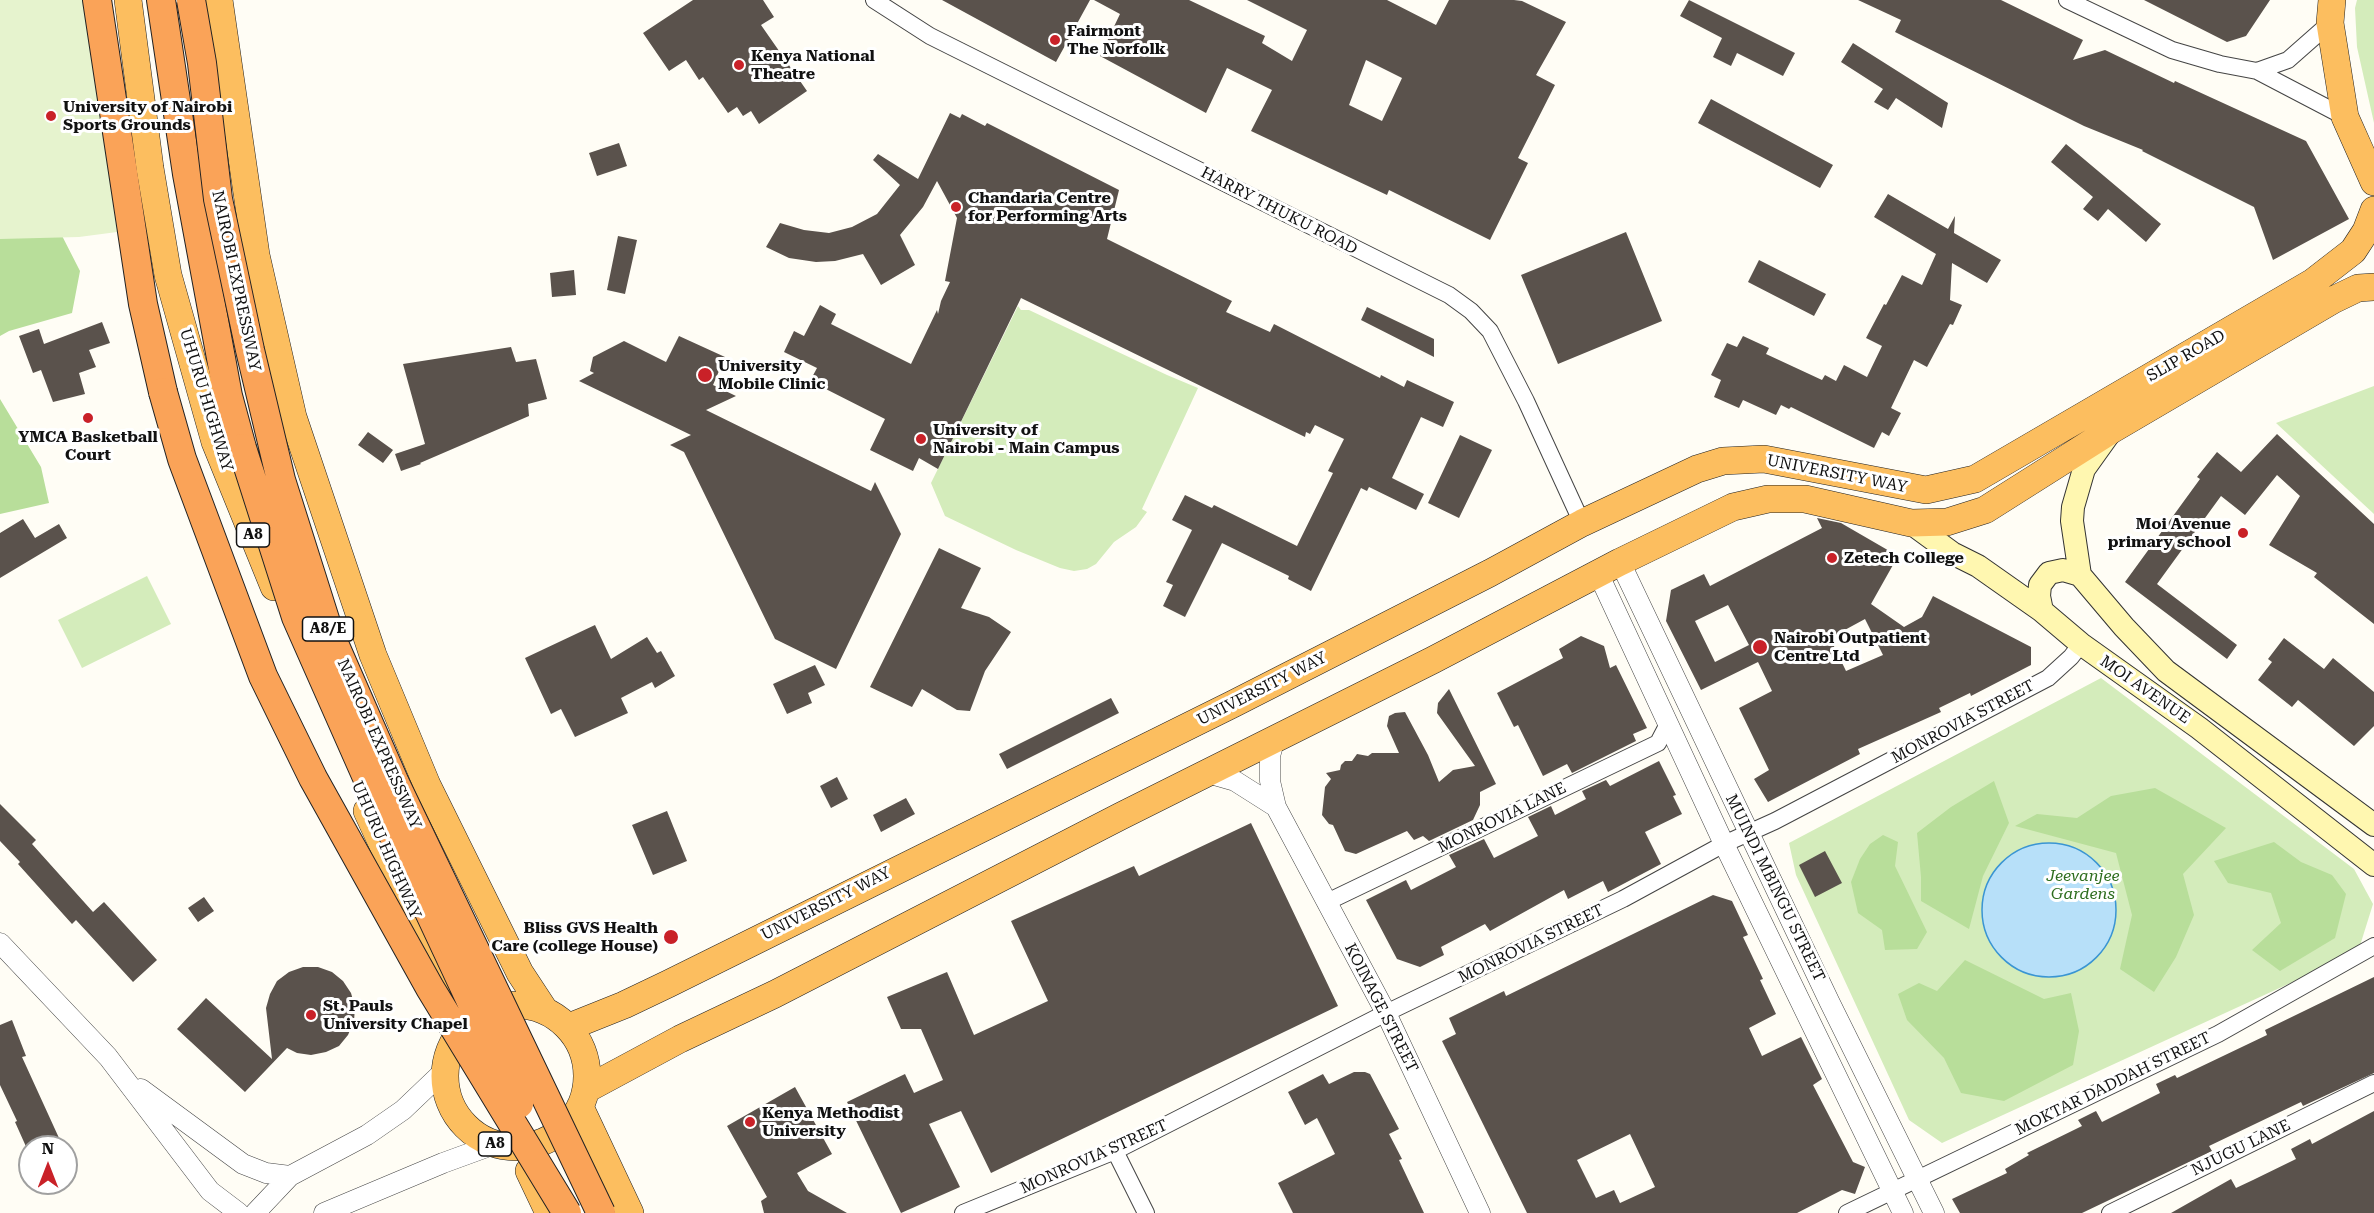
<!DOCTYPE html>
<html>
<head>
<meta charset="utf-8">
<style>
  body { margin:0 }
  #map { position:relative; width:2374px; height:1213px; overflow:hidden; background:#fffdf5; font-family:"Roboto Serif",serif }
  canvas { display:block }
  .north { position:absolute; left:18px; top:1135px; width:60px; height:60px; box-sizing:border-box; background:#fff; border:2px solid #a0a0a0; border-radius:50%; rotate:0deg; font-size:16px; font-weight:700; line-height:24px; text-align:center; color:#111 }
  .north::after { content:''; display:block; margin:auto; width:21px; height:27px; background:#c92128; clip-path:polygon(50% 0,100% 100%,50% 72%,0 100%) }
</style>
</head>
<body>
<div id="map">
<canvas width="2374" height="1213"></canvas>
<div class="north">N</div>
</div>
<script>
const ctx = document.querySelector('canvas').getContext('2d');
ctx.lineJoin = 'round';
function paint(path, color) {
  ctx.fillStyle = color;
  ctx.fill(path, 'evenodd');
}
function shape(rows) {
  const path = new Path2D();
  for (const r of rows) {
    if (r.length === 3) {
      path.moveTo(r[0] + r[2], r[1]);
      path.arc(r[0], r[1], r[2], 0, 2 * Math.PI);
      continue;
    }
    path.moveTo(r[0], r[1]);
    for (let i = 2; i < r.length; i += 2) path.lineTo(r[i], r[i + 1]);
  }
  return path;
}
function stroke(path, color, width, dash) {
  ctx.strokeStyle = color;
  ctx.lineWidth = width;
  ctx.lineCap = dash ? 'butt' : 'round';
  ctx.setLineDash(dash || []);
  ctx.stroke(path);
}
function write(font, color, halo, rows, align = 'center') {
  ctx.font = font + ' "Roboto Serif",serif';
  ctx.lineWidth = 6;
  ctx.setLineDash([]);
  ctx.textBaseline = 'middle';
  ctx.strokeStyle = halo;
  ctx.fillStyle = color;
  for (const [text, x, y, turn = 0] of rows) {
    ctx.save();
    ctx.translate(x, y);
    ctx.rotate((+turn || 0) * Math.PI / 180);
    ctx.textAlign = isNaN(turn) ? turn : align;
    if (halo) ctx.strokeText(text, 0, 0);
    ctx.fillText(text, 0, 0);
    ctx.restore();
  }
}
paint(shape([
  [2357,0,2374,0,2374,123,2357,47,2355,8],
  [1018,306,1021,310,1029,310,1167,375,1198,388,1142,509,1147,512,1136,527,1114,542,1096,564,1087,569,1074,571,1060,568,1016,550,945,516,931,483],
  [2374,386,2374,514,2276,423],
  [147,576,171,624,82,668,58,620],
  [2101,678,2354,869,2373,904,2358,952,1942,1143,1909,1120,1796,875,1789,843]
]), '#d4ecbb');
paint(shape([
  [0,217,56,224,80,271,72,313,9,331,0,336],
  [0,399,41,467,49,503,0,514],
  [1994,781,2009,823,1983,876,1969,929,1921,901,1921,877,1917,833,1951,807],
  [2155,788,2226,828,2183,874,2194,915,2176,957,2154,992,2120,969,2132,915,2116,853,2015,826,2037,814,2077,818,2111,796],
  [1883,835,1898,842,1895,866,1927,932,1917,949,1885,950,1882,930,1858,913,1851,882,1860,859,1870,844],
  [2274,842,2301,862,2332,875,2346,894,2335,938,2280,971,2252,950,2281,923,2271,893,2228,883,2214,861],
  [1965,960,2044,999,2071,993,2079,1031,2073,1065,2004,1101,1961,1093,1944,1058,1907,1020,1898,994,1919,983,1937,991]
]), '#b8de9a');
paint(shape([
  [0,0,85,0,117,232,79,237,0,239]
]), '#e6f3ce');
const water = shape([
  [2049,910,67]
]);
paint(water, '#b7e0f9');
stroke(water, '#3a95d3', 1.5);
paint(shape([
  [693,0,763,0,774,17,761,25,807,91,759,124,751,111,743,116,737,107,728,113,703,77,699,80,686,60,669,71,643,33],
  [942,0,1090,0,1056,62],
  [1094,0,1189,0,1265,36,1262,43,1292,61,1307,30,1247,0,1387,0,1436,25,1449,0,1514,0,1522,1,1566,22,1536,75,1555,85,1518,158,1528,163,1490,240,1389,190,1387,195,1251,131,1272,90,1227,68,1206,113,1100,56,1120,14],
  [1366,60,1402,78,1382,121,1349,105],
  [1689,0,1795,53,1783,76,1737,53,1731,66,1713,57,1722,38,1680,16],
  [1858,0,2001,0,2083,40,2073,60,2105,50,2174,83,2175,81,2306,141,2349,219,2273,260,2254,207,2142,151,2143,150,2084,126,1895,32,1901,20],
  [2144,0,2270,0,2246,36,2227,42],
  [1853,43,1948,103,1942,128,1896,98,1888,110,1874,102,1883,89,1841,62],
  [1711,99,1833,165,1820,188,1698,123],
  [950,113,960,118,962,114,985,126,987,123,1119,190,1107,239,1232,301,1226,312,1270,332,1274,324,1380,378,1381,375,1404,387,1407,380,1454,402,1443,427,1421,417,1392,478,1424,494,1416,510,1369,487,1367,491,1361,488,1311,591,1288,579,1289,576,1222,543,1185,617,1163,606,1173,585,1166,582,1192,530,1172,520,1185,495,1212,508,1214,505,1297,546,1333,473,1328,471,1344,439,1315,425,1310,434,1306,432,1305,437,1021,298,938,469,919,458,913,471,870,450,885,419,810,381,817,368,784,352,794,331,804,336,820,305,836,314,831,324,911,364,937,310,938,314,941,301,950,282,945,281,957,218,937,181,923,207,900,235,915,265,881,285,863,254,835,261,816,262,789,258,766,247,780,223,804,230,829,233,852,227,877,214,900,185,873,160,878,154,918,179],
  [619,143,627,166,597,176,589,153],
  [2066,144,2161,224,2146,242,2108,209,2098,221,2083,209,2093,197,2051,162],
  [1888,194,1948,229,1955,216,1954,233,2001,260,1987,283,1952,263,1950,300,1962,305,1953,325,1950,324,1927,367,1914,360,1891,408,1901,413,1889,436,1882,432,1874,448,1791,407,1789,409,1781,405,1776,415,1743,400,1739,408,1714,397,1721,380,1711,375,1727,343,1737,347,1743,336,1769,348,1766,354,1822,380,1825,375,1836,381,1844,365,1867,377,1882,346,1866,338,1884,304,1886,305,1902,275,1922,285,1936,254,1874,217],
  [1626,232,1662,321,1558,364,1521,275],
  [618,236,637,240,625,294,607,290],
  [1759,260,1826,294,1814,316,1748,282],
  [574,270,576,295,552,297,550,273],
  [1367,307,1434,339,1434,357,1361,320],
  [102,322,110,343,89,350,96,367,79,373,85,394,53,402,41,370,33,373,19,336,39,329,44,344],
  [679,336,725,357,713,385,736,396,706,410,871,491,875,482,901,534,836,669,775,639,684,452,670,445,691,435,579,381,594,373,590,371,593,357,624,341,666,362],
  [511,347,516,362,536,359,547,399,528,404,529,416,420,463,421,464,401,471,395,454,425,444,403,364],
  [368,432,393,450,383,463,358,445],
  [2277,434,2374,524,2374,624,2314,577,2317,573,2269,545,2300,496,2277,475,2245,515,2221,496,2157,584,2237,645,2227,659,2125,582,2200,479,2197,477,2217,452,2241,472],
  [1460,435,1492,450,1459,518,1428,503],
  [1817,518,1841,523,1898,556,1871,604,1904,627,1922,617,1933,596,2031,647,2031,665,1971,696,1970,693,1939,708,1941,712,1858,749,1860,754,1768,802,1754,779,1769,770,1739,708,1772,691,1758,662,1701,690,1666,621,1671,590,1704,574,1710,586,1822,528],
  [1728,605,1749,645,1715,662,1695,621],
  [1865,619,1883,655,1846,671,1830,638],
  [23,519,35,538,59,524,67,538,0,578,0,533],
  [939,548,981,568,961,608,989,617,1011,632,985,671,970,711,957,710,922,689,912,707,870,687],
  [595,625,611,659,647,637,657,653,661,651,675,676,655,688,652,682,621,698,628,713,575,737,561,709,551,714,525,658],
  [1581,636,1604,646,1610,668,1616,665,1647,728,1633,734,1636,741,1572,773,1567,764,1543,776,1518,725,1514,727,1497,693,1563,658,1559,649],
  [2284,638,2324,669,2333,658,2374,692,2374,726,2354,746,2298,700,2292,707,2258,680,2272,662,2268,659],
  [815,665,825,685,808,693,812,703,787,714,773,684],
  [1449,689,1496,784,1480,792,1480,805,1473,820,1429,841,1423,836,1414,840,1407,831,1356,854,1345,851,1333,825,1329,824,1322,815,1325,787,1331,779,1326,773,1340,770,1341,765,1345,761,1352,761,1357,754,1368,756,1372,753,1399,753,1387,726,1389,716,1395,713,1405,712,1428,755,1439,782,1453,770,1475,766,1437,713,1438,703],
  [1111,698,1119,713,1007,769,999,754],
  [1659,761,1676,795,1673,796,1682,814,1645,832,1661,864,1608,892,1603,881,1568,899,1564,890,1490,931,1485,924,1441,947,1444,955,1420,967,1397,959,1366,900,1406,880,1411,890,1456,867,1449,855,1484,839,1494,858,1538,836,1528,817,1551,806,1555,815,1586,799,1582,791,1606,780,1610,786],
  [837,777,848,799,831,808,820,786],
  [906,798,915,814,881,832,873,815],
  [0,804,36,840,32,844,93,912,104,902,157,960,133,982,76,920,72,924,18,864,20,862,0,841],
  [667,811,687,861,653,875,632,825],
  [1251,823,1338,1006,991,1173,961,1111,929,1124,960,1187,901,1213,847,1102,905,1074,914,1093,943,1080,921,1029,901,1029,887,997,947,972,974,1035,1048,1001,1011,921,1134,866,1139,876],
  [1825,851,1842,883,1815,897,1799,865],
  [1713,895,1732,901,1748,935,1743,937,1763,979,1760,980,1776,1014,1749,1028,1762,1056,1801,1037,1822,1079,1813,1085,1853,1162,1865,1167,1855,1194,1842,1190,1797,1213,1527,1213,1442,1041,1456,1034,1449,1018,1504,991,1506,996],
  [1630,1134,1655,1187,1620,1203,1614,1190,1596,1198,1577,1160],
  [204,897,214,911,198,922,188,908],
  [303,967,318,967,332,972,343,981,351,993,355,1007,354,1021,348,1035,339,1046,326,1052,311,1055,297,1053,287,1048,245,1092,177,1029,206,998,272,1059,266,1008,270,994,277,981,289,972],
  [2374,977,2374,1073,2303,1106,2301,1102,2209,1146,2212,1151,2082,1213,1960,1213,1952,1199,2007,1173,2005,1169,2029,1155,2027,1153,2082,1126,2078,1120,2096,1111,2102,1122,2160,1093,2156,1084,2175,1075,2177,1078,2267,1035,2265,1030],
  [12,1020,26,1056,22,1057,59,1138,38,1147,30,1147,28,1151,15,1122,17,1121,0,1085,0,1025],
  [1354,1072,1365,1072,1370,1074,1399,1129,1389,1134,1402,1159,1399,1160,1424,1213,1293,1213,1278,1183,1335,1154,1317,1118,1305,1125,1288,1092,1323,1074,1329,1084],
  [795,1087,832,1154,797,1173,808,1191,847,1213,764,1213,761,1201,767,1197,727,1126],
  [2374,1111,2374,1213,2171,1213,2231,1179,2236,1188,2253,1180,2296,1159,2291,1149,2310,1139,2312,1144]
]), '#5a524c');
const minor = shape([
  [874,0,930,36,1449,295,1471,311,1490,331,1526,401,1582,523],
  [2067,0,2172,50,2220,64,2257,71,2345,117],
  [2257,71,2288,60,2330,23],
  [1327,902,1658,743,1668,724],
  [1115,1151,1146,1213],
  [963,1213,1115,1151,1386,1013,1623,899,1724,844,1775,821,2048,678,2071,657,2081,644],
  [1847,1213,2218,1034,2374,946],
  [2110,1213,2374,1083]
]);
const tertiary = shape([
  [1620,562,1830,1003,1934,1213],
  [1598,573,1724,844,1903,1213],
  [1275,738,1270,756,1270,781,1276,807,1386,1013,1480,1213],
  [1207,773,1235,781,1276,807],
  [0,943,108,1057,210,1191,239,1213],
  [141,1089,243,1164,266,1173,290,1176],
  [255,1213,290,1176,367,1135,403,1110,445,1070],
  [324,1213,443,1163,495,1144]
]);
const secondary = shape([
  [2109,434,2084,469,2073,507,2072,521,2080,575,2124,627,2166,671,2374,825],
  [1911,523,1952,553,1978,566,2042,611,2081,644,2199,728,2374,865],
  [2042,611,2039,596,2040,585,2049,573,2063,570,2080,575]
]);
const trunk = shape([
  [128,0,150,168,168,275,215,442,274,587],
  [219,0,256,255,293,417,373,655,427,785,520,973,543,1008],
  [2332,0,2330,23,2345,117,2374,182],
  [367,811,427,941,447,995,448,1011],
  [516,1076,71],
  [569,1027,624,1005,668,984,1233,704,1490,573,1582,523,1697,469,1723,461,1764,459,1926,490,1975,479,2313,282,2353,251,2366,231,2374,210],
  [587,1089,680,1039,775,994,1121,816,1433,660,1620,562,1733,507,1768,499,1805,499,1911,523,1947,522,1985,510,2113,429,2333,300,2358,288,2374,287],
  [580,1107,630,1213],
  [529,1171,549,1213]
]);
const motorway = shape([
  [97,0,143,304,163,392],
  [161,0,187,174,228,396,242,448]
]);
stroke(minor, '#444', 18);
stroke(tertiary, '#444', 21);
stroke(secondary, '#333', 24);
stroke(trunk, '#222', 28);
stroke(motorway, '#222', 30);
stroke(minor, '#fff', 16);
stroke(tertiary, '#fff', 20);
stroke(secondary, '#fff7b0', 22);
stroke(trunk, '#fcbe5f', 27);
stroke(motorway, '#faa358', 28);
const motorwayBridge = shape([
  [191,0,202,63,218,199,250,350,281,480,329,632,395,783,601,1213],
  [163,392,182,459,263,676,313,778,430,988,567,1213],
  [242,448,296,617,380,807,519,1104]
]);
stroke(motorwayBridge, '#222', 30, []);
stroke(motorwayBridge, '#faa358', 28);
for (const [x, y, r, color] of [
  [1055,40,6,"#c92128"],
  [739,65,6,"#c92128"],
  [51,116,6,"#c92128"],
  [956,207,6,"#c92128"],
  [705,375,8,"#c92128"],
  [88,418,6,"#c92128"],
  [921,439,6,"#c92128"],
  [2243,533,6,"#c92128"],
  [1832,558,6,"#c92128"],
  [1760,647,8,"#c92128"],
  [671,937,8,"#c92128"],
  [311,1015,6,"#c92128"],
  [750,1122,6,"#c92128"]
]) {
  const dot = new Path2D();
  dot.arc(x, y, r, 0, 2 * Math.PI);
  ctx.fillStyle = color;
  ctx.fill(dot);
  stroke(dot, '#fff', 2);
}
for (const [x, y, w] of [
  [253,535,33],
  [328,629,51],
  [495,1144,33]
]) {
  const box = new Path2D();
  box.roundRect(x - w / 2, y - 12, w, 24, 4.5);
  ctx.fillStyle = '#fff';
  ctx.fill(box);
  stroke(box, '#111', 1.5);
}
write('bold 15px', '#111', null, [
  ["A8",253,535],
  ["A8/E",328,629],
  ["A8",495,1144]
]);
write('bold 16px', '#111', '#fff', [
  ["Fairmont",1067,31],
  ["The Norfolk",1067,49],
  ["Kenya National",751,56],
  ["Theatre",751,74],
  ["University of Nairobi",63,107],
  ["Sports Grounds",63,125],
  ["Chandaria Centre",968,198],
  ["for Performing Arts",968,216],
  ["University",718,366],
  ["Mobile Clinic",718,384],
  ["University of",933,430],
  ["Nairobi - Main Campus",933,448],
  ["YMCA Basketball",88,437,"center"],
  ["Court",88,455,"center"],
  ["Moi Avenue",2231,524,"right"],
  ["primary school",2231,542,"right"],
  ["Zetech College",1844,558],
  ["Nairobi Outpatient",1774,638],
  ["Centre Ltd",1774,656],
  ["Bliss GVS Health",658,928,"right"],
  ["Care (college House)",658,946,"right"],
  ["St. Pauls",323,1006],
  ["University Chapel",323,1024],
  ["Kenya Methodist",762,1113],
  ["University",762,1131]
], 'left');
write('16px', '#111', '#fff', [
  ["HARRY THUKU ROAD",1279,211,27],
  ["NAIROBI EXPRESSWAY",236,281,78],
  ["SLIP ROAD",2186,356,-30],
  ["UHURU HIGHWAY",206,400,73],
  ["UNIVERSITY WAY",1837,474,11],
  ["UNIVERSITY WAY",1262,689,-27],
  ["MOI AVENUE",2145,690,35],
  ["MONROVIA STREET",1963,722,-28],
  ["NAIROBI EXPRESSWAY",379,744,66],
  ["MONROVIA LANE",1502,818,-26],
  ["UHURU HIGHWAY",386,850,66],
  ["MUINDI MBINGU STREET",1775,888,64],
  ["UNIVERSITY WAY",826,904,-27],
  ["MONROVIA STREET",1531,944,-26],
  ["KOINAGE STREET",1381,1008,63],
  ["MOKTAR DADDAH STREET",2113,1084,-26],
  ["NJUGU LANE",2241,1148,-26],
  ["MONROVIA STREET",1094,1157,-24]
]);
write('italic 16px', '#2d6d1d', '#fff', [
  ["Jeevanjee",2083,876],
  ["Gardens",2083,894]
]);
</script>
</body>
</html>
